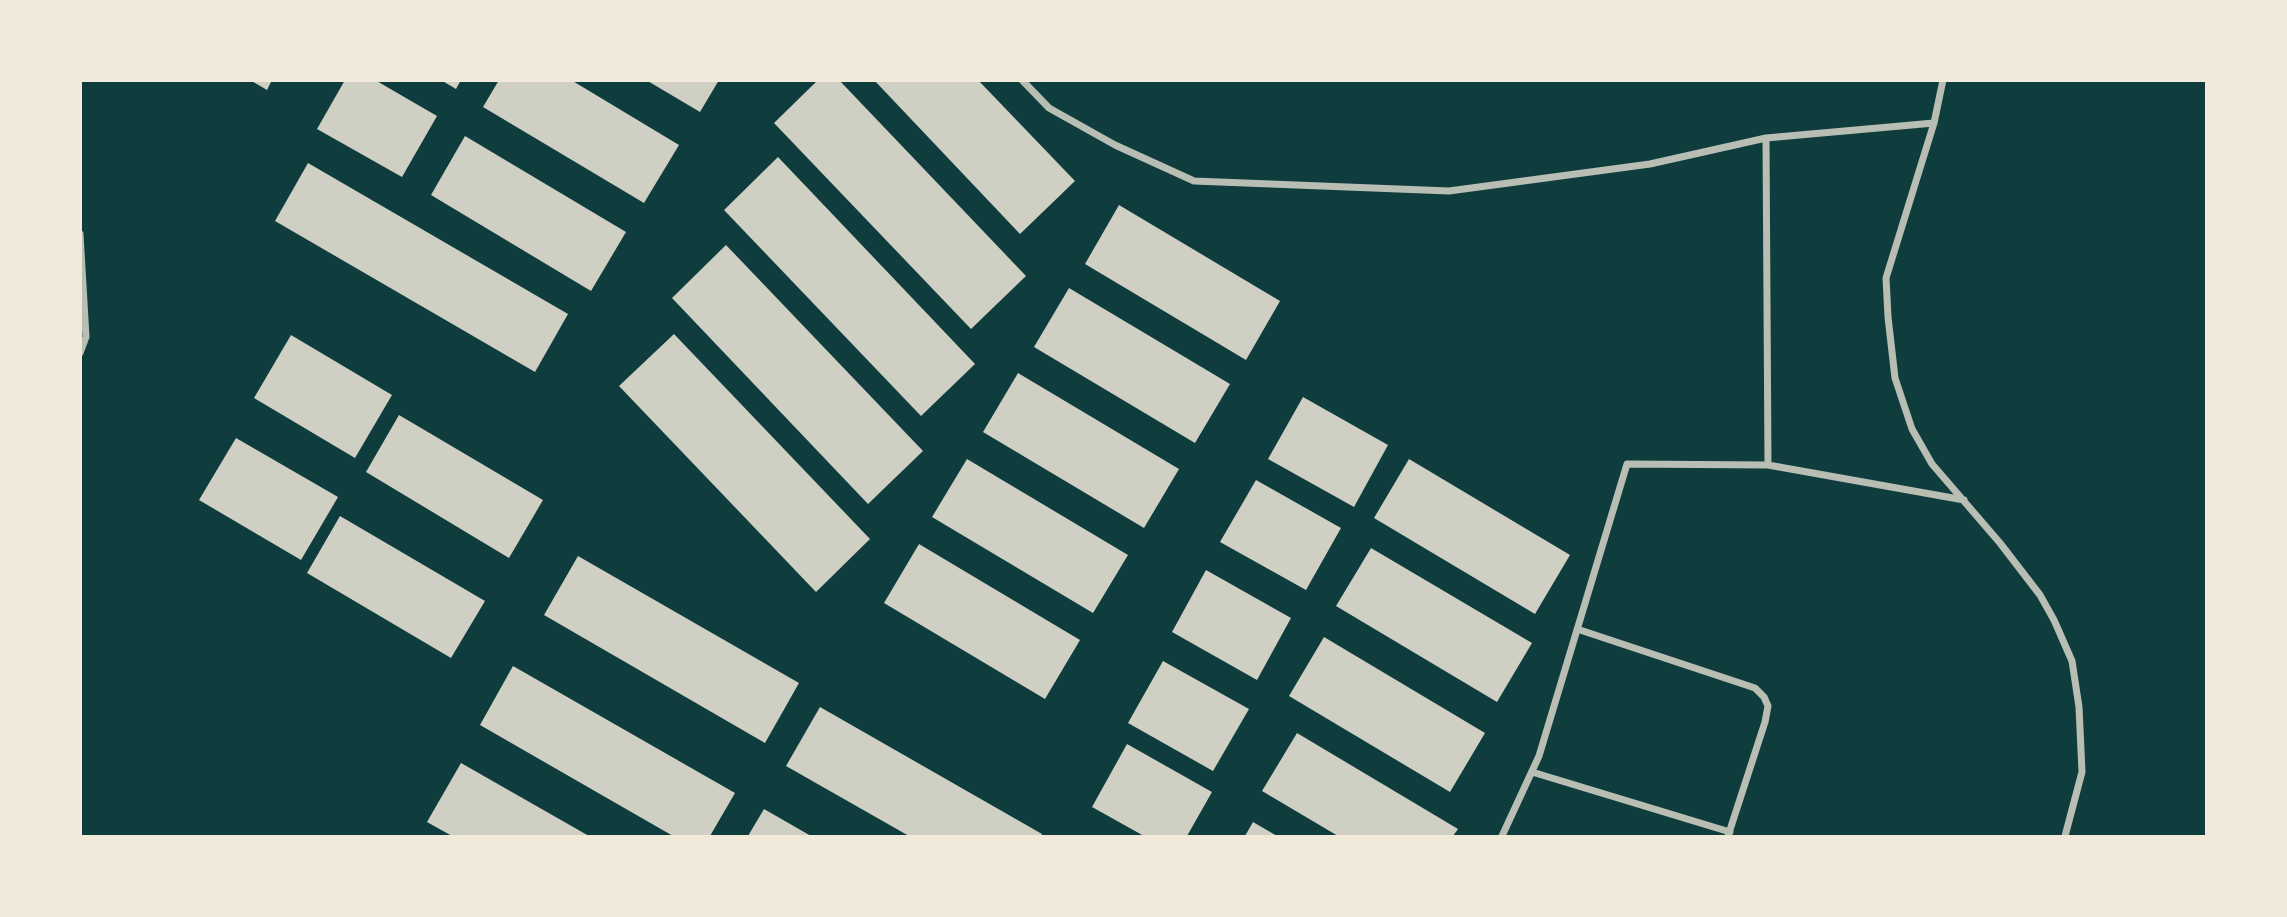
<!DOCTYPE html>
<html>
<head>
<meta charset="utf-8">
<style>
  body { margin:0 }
  #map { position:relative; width:2287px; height:917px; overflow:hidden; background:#0f3d3e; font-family:"Roboto Condensed",sans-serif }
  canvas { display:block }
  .frame { position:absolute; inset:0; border:82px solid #f1e9da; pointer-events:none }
</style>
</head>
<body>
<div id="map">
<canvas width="2287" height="917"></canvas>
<div class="frame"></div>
</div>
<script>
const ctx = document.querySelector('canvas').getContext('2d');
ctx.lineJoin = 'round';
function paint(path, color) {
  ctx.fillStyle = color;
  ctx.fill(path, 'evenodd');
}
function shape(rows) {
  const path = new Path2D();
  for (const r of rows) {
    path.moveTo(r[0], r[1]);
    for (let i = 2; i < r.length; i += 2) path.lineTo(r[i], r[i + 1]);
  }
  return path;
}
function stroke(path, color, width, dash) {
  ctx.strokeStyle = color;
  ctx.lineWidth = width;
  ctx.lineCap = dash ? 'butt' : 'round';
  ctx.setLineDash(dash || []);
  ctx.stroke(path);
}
paint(shape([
  [250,80,272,80,267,90],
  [345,80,375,80,437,116,402,177,317,129],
  [441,80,461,80,456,89],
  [499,80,571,80,679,145,644,203,483,107],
  [646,80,719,80,700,112],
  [818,80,839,80,1026,276,971,329,774,123],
  [874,80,978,80,1075,181,1020,234],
  [465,136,626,232,591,291,431,195],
  [778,157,975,364,921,416,724,210],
  [308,163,568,314,535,372,275,221],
  [1119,205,1280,301,1246,360,1085,264],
  [726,245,923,451,868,504,672,298],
  [1069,288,1230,384,1195,443,1034,347],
  [674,334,870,539,816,592,619,386],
  [291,335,392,395,355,458,254,398],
  [1018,373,1179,469,1144,528,983,432],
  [1303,397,1388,445,1354,507,1268,459],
  [399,415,543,500,509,558,366,472],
  [236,438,338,497,301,560,199,500],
  [967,459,1128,555,1093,613,932,517],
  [1409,459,1570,555,1535,614,1374,518],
  [1256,480,1341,528,1306,590,1220,542],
  [340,516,485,601,451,658,307,573],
  [919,544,1080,640,1045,699,884,603],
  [1371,548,1532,643,1497,702,1336,606],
  [578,556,799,683,765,743,544,615],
  [1206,570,1291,618,1257,680,1172,632],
  [1324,637,1485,733,1450,792,1289,696],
  [1163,661,1249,709,1213,771,1128,723],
  [513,666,735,793,710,836,673,836,480,725],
  [820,707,1042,834,1041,836,909,836,786,766],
  [1297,733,1458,829,1453,836,1338,836,1262,791],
  [1127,744,1212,792,1187,836,1144,836,1092,807],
  [461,763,589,836,452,836,427,822],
  [764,809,811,836,748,836],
  [1253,822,1277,836,1245,836]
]), '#cfcfc3');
stroke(shape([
  [1022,80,1049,108,1115,145,1194,181,1449,191,1650,164,1766,138,1934,123],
  [1943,80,1934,123,1886,278,1888,317,1895,378,1912,429,1932,464,2000,543,2040,595,2054,620,2072,661,2079,707,2082,772,2065,836],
  [80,234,86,337,80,353],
  [1768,465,1964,500],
  [1577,629,1755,688,1764,697,1768,706,1765,722,1728,836],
  [1532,772,1730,832],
  [1502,836,1539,756,1627,464,1768,465,1766,138]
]), '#b8beb3', 7);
</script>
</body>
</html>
